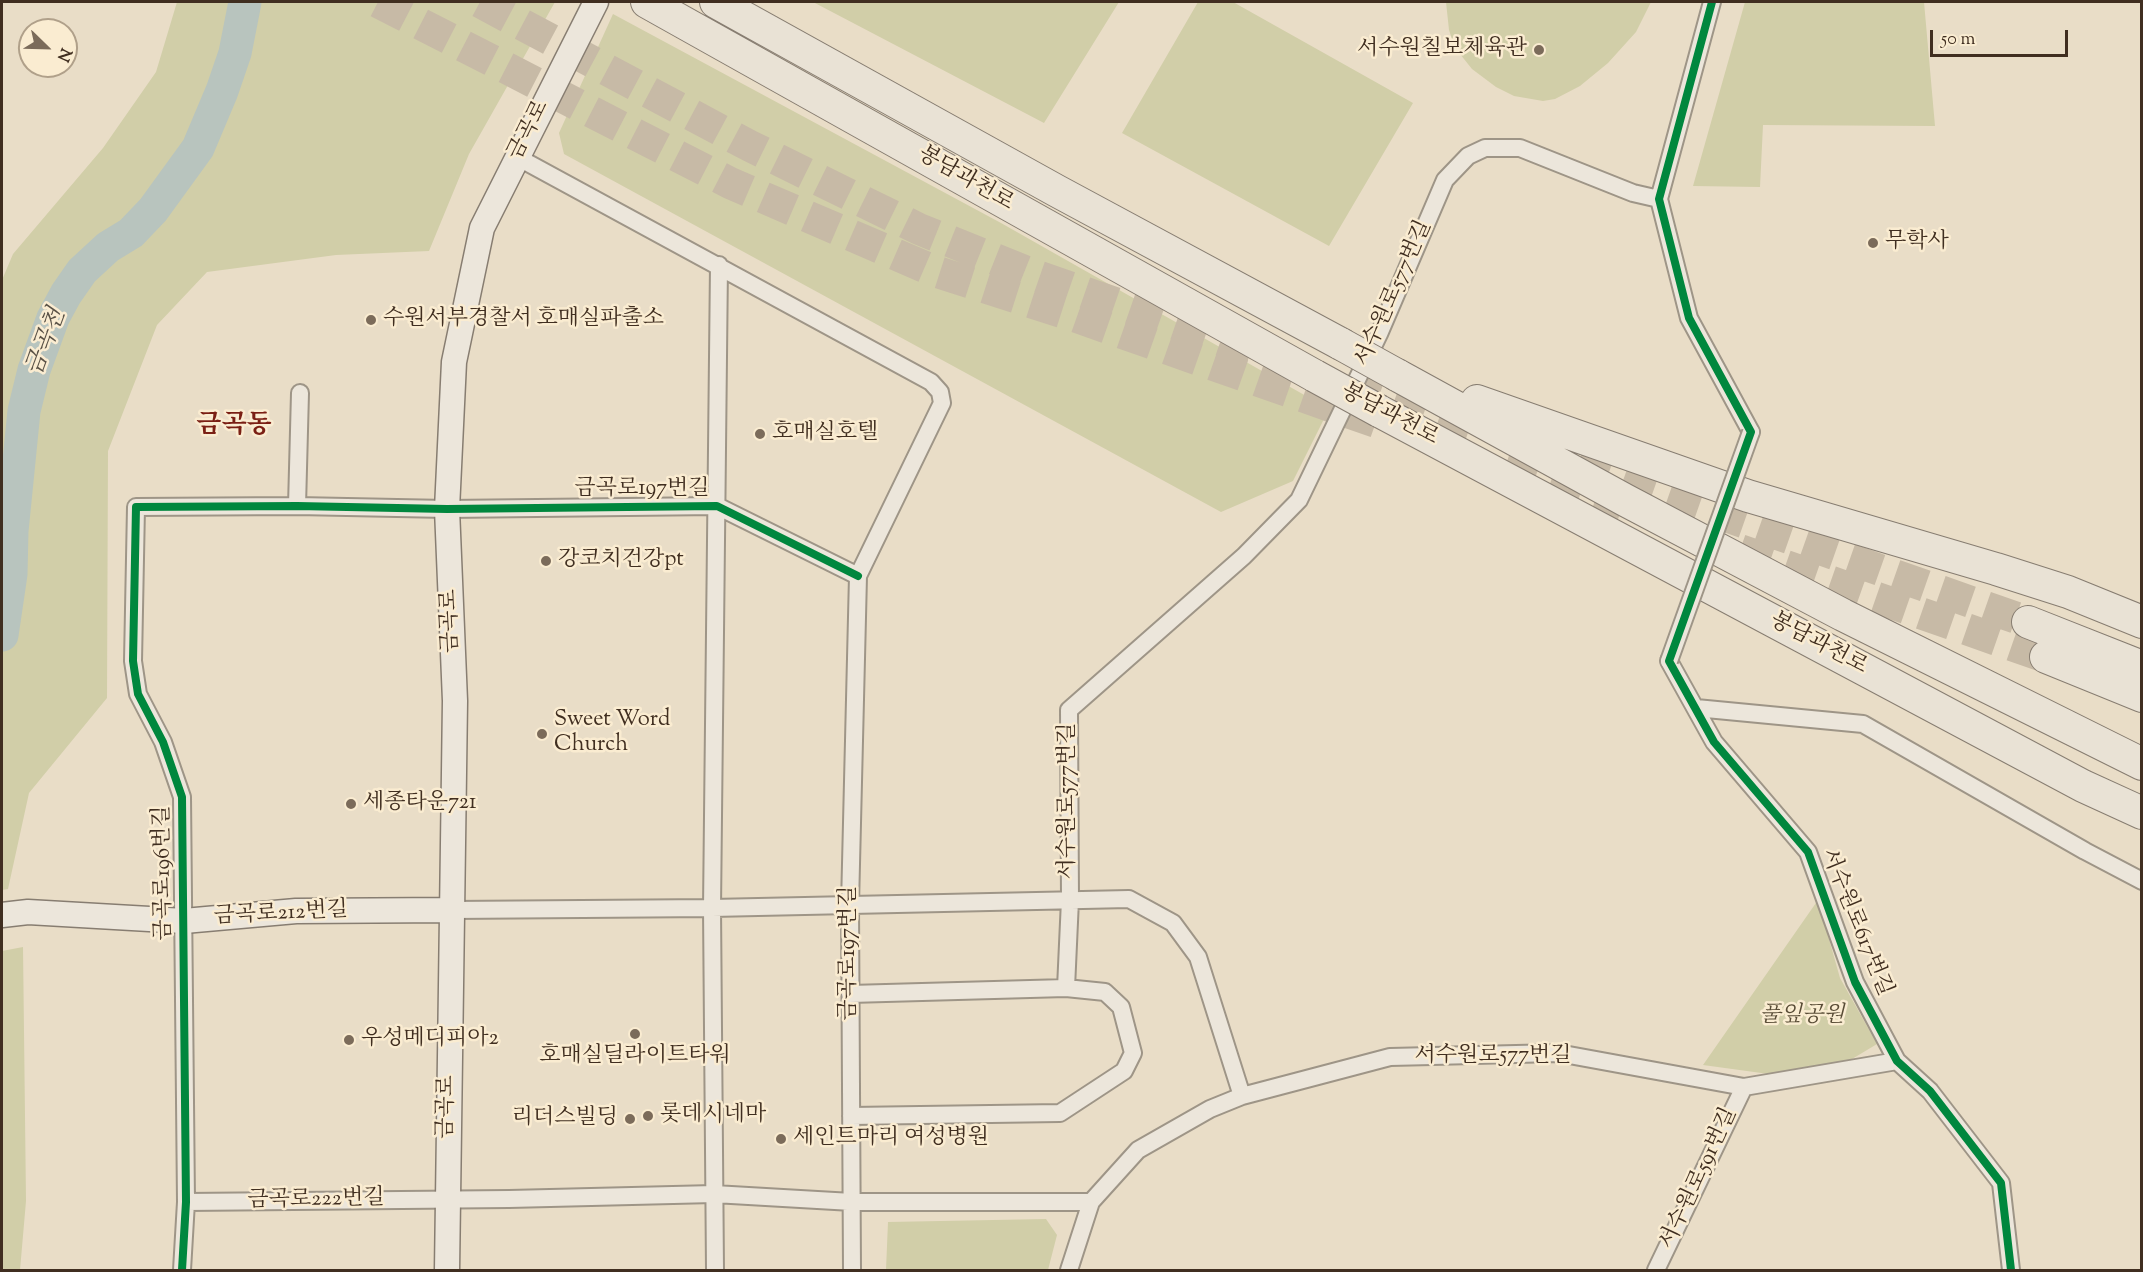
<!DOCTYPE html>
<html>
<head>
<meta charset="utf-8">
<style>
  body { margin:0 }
  #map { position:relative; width:2143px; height:1272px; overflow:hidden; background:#e9ddc7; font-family:"Sorts Mill Goudy",serif }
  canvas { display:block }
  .frame { position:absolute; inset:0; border:3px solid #402e20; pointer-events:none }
  .north { position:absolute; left:18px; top:18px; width:60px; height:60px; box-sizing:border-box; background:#faecd1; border:2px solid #b0a08a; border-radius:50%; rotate:113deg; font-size:16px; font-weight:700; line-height:24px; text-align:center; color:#402e20 }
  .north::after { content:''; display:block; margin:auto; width:21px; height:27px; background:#7b6b5a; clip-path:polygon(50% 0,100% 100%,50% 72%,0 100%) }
  .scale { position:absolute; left:1930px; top:30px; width:138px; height:27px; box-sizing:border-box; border:3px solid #402e20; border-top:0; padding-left:8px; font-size:18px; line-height:21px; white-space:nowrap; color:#402e20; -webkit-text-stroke:4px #faecd1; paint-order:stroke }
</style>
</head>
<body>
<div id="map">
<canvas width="2143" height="1272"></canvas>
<div class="frame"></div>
<div class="north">N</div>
<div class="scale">50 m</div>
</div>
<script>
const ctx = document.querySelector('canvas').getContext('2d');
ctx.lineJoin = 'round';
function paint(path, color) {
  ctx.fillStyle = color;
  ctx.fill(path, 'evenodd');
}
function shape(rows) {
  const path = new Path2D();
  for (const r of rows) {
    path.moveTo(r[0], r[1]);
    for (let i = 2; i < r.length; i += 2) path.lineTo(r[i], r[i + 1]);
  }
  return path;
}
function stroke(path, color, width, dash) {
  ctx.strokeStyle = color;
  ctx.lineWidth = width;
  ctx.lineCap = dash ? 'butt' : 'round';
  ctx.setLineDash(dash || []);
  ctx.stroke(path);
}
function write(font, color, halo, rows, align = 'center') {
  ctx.font = font + ' "Sorts Mill Goudy","Noto Serif KR",serif';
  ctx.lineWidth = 5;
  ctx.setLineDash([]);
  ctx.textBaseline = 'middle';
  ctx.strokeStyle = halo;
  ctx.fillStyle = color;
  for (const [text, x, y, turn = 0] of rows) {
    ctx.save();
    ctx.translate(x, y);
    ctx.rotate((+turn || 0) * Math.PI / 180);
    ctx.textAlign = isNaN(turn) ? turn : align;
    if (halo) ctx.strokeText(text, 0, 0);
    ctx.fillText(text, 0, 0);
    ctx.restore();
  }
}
paint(shape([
  [177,2,555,2,469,154,429,251,336,255,207,272,157,325,108,451,107,698,29,793,8,889,2,890,2,280,13,254,103,148,156,72],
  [813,2,1119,2,1044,123],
  [1198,2,1233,2,1413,103,1329,246,1122,133],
  [1446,2,1651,2,1636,32,1608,63,1580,86,1555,99,1543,101,1514,96,1496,87,1472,69,1460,54,1452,39,1449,30],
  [1745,2,1924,2,1935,126,1763,125,1760,187,1693,186],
  [613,14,1001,223,1329,409,1293,481,1221,512,564,154,559,133],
  [1818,900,1840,978,1877,1044,1847,1062,1776,1075,1703,1065],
  [23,947,26,1201,20,1270,2,1270,2,951],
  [1046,1219,1057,1235,1048,1270,886,1270,888,1222]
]), '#d1cea8');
stroke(shape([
  [2,635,11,574,12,531,24,411,34,370,53,318,66,294,82,271,108,247,131,233,153,210,198,148,222,91,235,53,245,2]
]), '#b8c4be', 33);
stroke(shape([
  [378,2,730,183,934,271,1074,316,1376,422],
  [480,2,750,146,919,229,1037,276,1256,352],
  [1349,385,1480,430],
  [1578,464,2028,622],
  [1505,467,1622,508],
  [1740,550,2046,657]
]), '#c7baa6', 32, [32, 16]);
const street = shape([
  [1712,2,1659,199,1689,318,1751,432],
  [517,157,931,382,940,392,942,403,858,576,850,905,852,1270],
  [297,506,300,393],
  [1669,661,1714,742,1808,852,1855,982,1897,1061,1930,1091,2001,1183,2011,1270],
  [1696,708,1863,724,2085,851,2142,881],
  [452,910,712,908,1129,899,1173,923,1198,957,1242,1096],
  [1066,988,1070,900,1069,710,1244,556,1299,500,1379,334,1445,180,1468,156,1485,148,1520,148,1633,193,1659,199],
  [850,994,1066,988,1105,992,1121,1007,1133,1053,1124,1071,1060,1113,851,1116],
  [186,1202,509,1199,714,1194,852,1202,1091,1202],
  [182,1270,186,1202,182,797,163,742,138,694,133,661,136,507,297,506,447,509,717,506,858,576],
  [715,1270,712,908,719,265],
  [1069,1270,1091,1202,1138,1150,1210,1109,1242,1096,1390,1057,1558,1053,1744,1087,1897,1061],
  [1656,1270,1744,1087]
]);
const secondary = shape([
  [2,915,28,912,184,921,296,911,452,910],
  [447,1270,455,701,447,509,454,362,482,228,596,2]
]);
const highway = shape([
  [647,2,1315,376],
  [716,2,1057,191,1341,344],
  [1397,375,1625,500,1843,615,2142,764],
  [1477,401,1748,496,1996,569,2068,592,2142,622],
  [1379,411,2083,786,2142,813],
  [2028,622,2142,667],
  [2046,657,2142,696]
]);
stroke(street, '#9e9587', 20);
stroke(secondary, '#877d71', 27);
stroke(highway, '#877d71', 34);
stroke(street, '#ece6db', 16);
stroke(secondary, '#ece6db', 24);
stroke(highway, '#e9e2d5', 32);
const streetBridge = shape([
  [1669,661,1751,432]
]);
const highwayBridge = shape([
  [1341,344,1397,375],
  [1315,376,1379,411]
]);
stroke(streetBridge, '#9e9587', 20, []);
stroke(highwayBridge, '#877d71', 34, []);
stroke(streetBridge, '#ece6db', 16);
stroke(highwayBridge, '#e9e2d5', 32);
stroke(shape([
  [1712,2,1659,199,1689,318,1751,432,1669,661,1714,742,1808,852,1855,982,1897,1061,1930,1091,2001,1183,2011,1270],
  [182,1270,186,1202,182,797,163,742,138,694,133,661,136,507,297,506,447,509,717,506,858,576]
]), '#00873e', 8);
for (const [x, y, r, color] of [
  [1539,50,6,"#7b6b5a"],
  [1873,243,6,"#7b6b5a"],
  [371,320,6,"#7b6b5a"],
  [760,434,6,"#7b6b5a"],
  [546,561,6,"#7b6b5a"],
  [542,734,6,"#7b6b5a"],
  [351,804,6,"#7b6b5a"],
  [635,1034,6,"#7b6b5a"],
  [349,1040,6,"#7b6b5a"],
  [648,1116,6,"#7b6b5a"],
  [630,1119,6,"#7b6b5a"],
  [781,1139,6,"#7b6b5a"]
]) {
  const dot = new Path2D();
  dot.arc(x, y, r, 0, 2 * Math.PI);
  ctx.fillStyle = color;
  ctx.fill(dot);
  stroke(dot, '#faecd1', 2);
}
write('22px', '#402e20', '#faecd1', [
  ["서수원칠보체육관",1527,50,"right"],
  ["무학사",1885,243],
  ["수원서부경찰서 호매실파출소",383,320],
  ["호매실호텔",772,434],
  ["강코치건강pt",558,561],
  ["Sweet Word",554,721],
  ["Church",554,746],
  ["세종타운721",363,804],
  ["우성메디피아2",361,1040],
  ["호매실딜라이트타워",635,1057,"center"],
  ["롯데시네마",660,1116],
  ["리더스빌딩",618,1119,"right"],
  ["세인트마리 여성병원",793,1139]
], 'left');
write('22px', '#402e20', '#faecd1', [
  ["금곡로",530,131,-63],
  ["봉담과천로",965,180,30],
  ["서수원로577번길",1395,294,-66],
  ["봉담과천로",1389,416,28],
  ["금곡로197번길",642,490],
  ["금곡로",452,621,-92],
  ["봉담과천로",1818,645,28],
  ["서수원로577번길",1069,801,-90],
  ["금곡로196번길",165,873,-91],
  ["금곡로212번길",281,915,-3],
  ["서수원로617번길",1855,923,68],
  ["금곡로197번길",850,953,-90],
  ["서수원로577번길",1493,1057],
  ["금곡로",448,1107,-89],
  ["서수원로591번길",1700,1179,-65],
  ["금곡로222번길",316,1201,-1]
]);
write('italic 22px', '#594c36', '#faecd1', [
  ["풀잎공원",1802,1017]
]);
write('italic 24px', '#595146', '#faecd1', [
  ["금곡천",48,343,-69]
]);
write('bold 26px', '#7a1f14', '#faecd1', [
  ["금곡동",234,428]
]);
</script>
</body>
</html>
